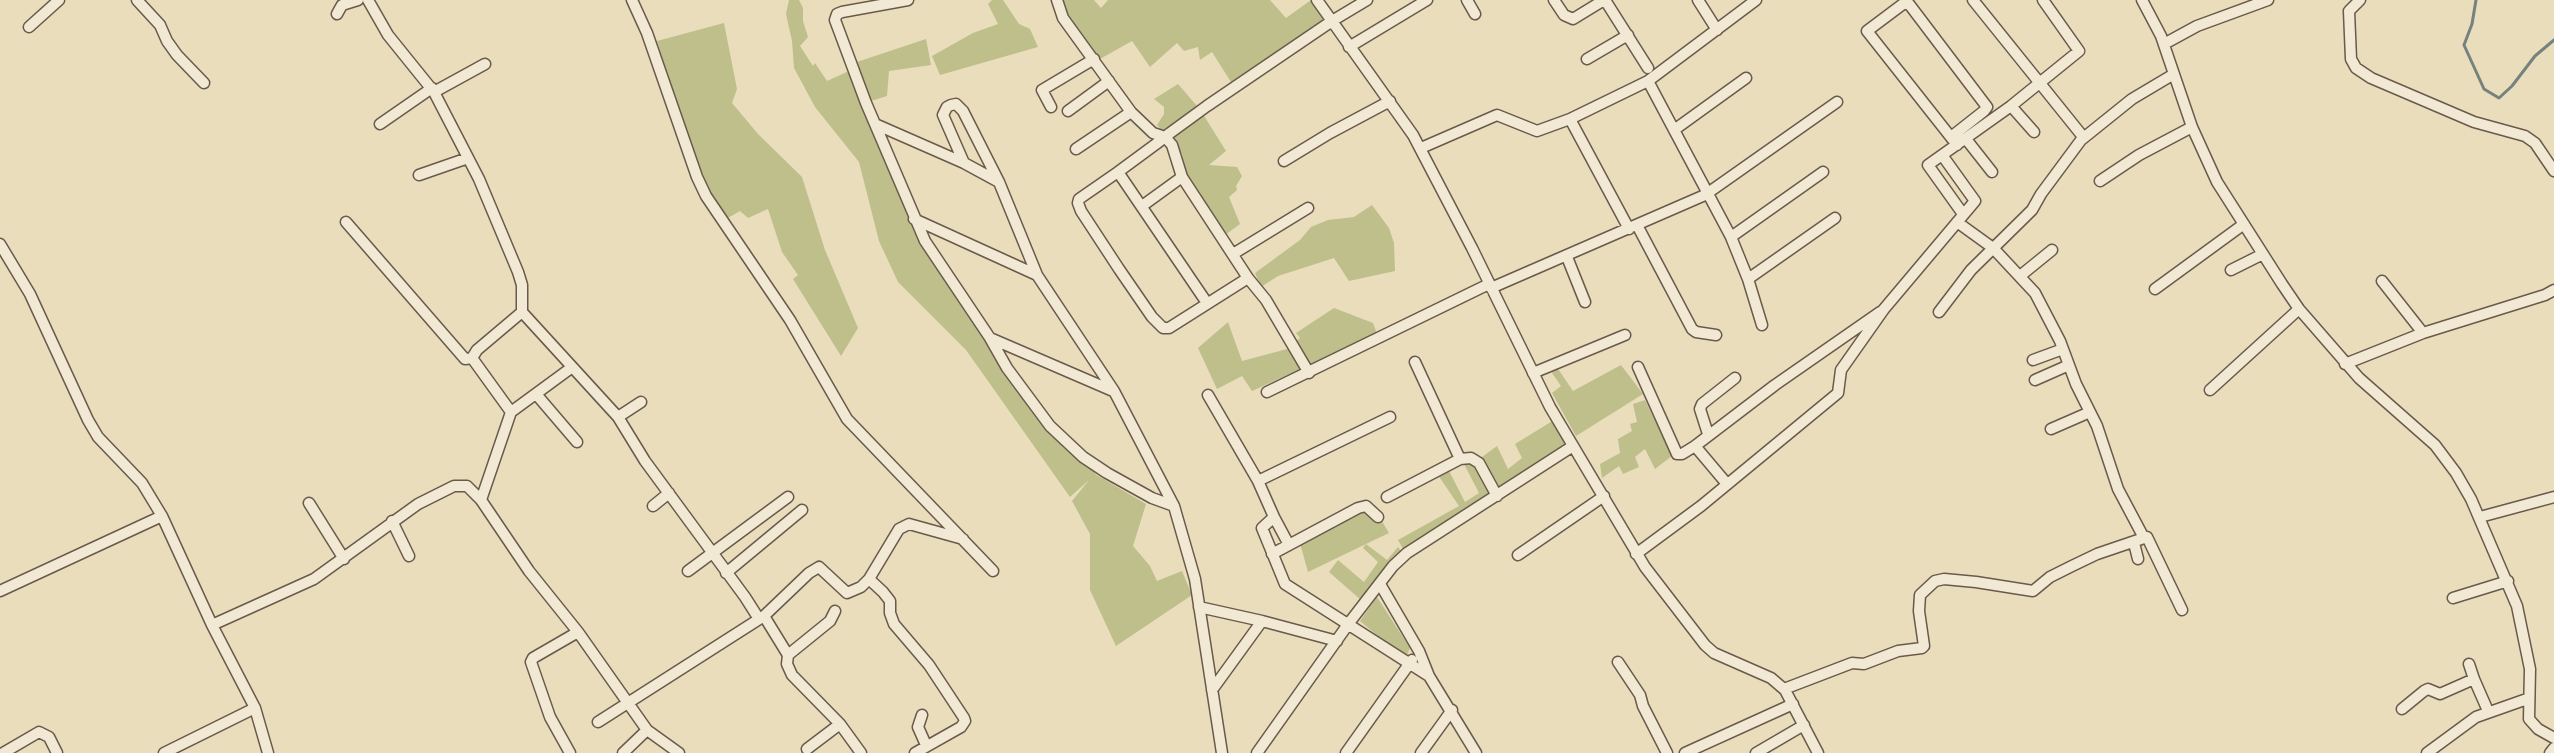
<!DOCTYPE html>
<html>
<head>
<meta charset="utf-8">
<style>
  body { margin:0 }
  canvas { display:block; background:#e9ddbc }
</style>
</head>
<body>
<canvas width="2554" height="753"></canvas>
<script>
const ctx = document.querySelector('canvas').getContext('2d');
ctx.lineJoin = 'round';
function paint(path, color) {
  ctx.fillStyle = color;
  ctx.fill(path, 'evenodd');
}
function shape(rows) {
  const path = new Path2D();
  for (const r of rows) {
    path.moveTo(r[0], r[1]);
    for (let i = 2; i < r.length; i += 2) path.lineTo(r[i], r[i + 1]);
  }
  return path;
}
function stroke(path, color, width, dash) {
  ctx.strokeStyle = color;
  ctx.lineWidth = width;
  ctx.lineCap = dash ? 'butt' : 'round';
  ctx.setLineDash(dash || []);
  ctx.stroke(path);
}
paint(shape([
  [789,0,799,0,803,8,803,21,808,37,800,46,813,66,815,63,827,81,849,71,935,259,1043,418,1098,470,1095,474,1146,504,1133,546,1150,566,1157,581,1182,571,1192,595,1116,646,1090,590,1090,534,1072,501,1089,480,1070,497,966,350,898,282,879,241,859,162,815,107,794,68,792,41,786,14],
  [992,0,1003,0,1019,24,1030,29,1038,47,940,75,932,56,973,33,998,24,988,4],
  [1063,0,1094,0,1101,8,1108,0,1270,0,1286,18,1311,0,1326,18,1231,82,1212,52,1200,60,1198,47,1184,51,1177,43,1150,67,1132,41,1100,59,1067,14],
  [724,23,737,89,732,103,758,134,802,177,825,250,858,328,841,356,793,279,798,275,782,252,768,209,748,218,740,211,726,219,701,185,657,41],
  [926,39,931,65,889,71,887,96,871,101,857,62],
  [1178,84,1197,106,1164,133,1157,125,1164,114,1164,107,1154,99],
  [1201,111,1226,151,1209,165,1237,167,1242,176,1236,186,1237,190,1229,197,1240,224,1225,235,1186,174,1182,154,1171,140],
  [1372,205,1389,228,1394,243,1395,271,1349,281,1334,258,1278,276,1261,287,1255,273,1300,240,1311,227,1328,220,1354,217],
  [1334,308,1373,323,1377,334,1252,391,1242,376,1217,389,1198,348,1228,322,1242,361,1287,349,1300,338,1296,333],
  [1621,365,1643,394,1576,436,1552,393,1561,386,1552,373,1556,366,1573,391],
  [1645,400,1672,456,1655,469,1645,449,1635,457,1639,467,1623,474,1619,466,1602,478,1600,464,1620,453,1618,439,1632,431,1630,424,1637,422,1633,404],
  [1559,417,1573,442,1498,489,1482,457,1497,446,1508,469,1522,458,1515,444],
  [1470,459,1492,496,1403,549,1398,540,1459,506,1438,475,1448,469,1465,502,1479,493,1463,462],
  [1370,501,1389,533,1366,544,1387,560,1398,547,1402,552,1361,600,1329,572,1338,560,1364,582,1378,562,1363,548,1366,544,1308,572,1300,543],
  [1377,597,1410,648,1405,659,1360,621]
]), '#bebf8b');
stroke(shape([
  [2476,0,2472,24,2464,45,2484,89,2499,98,2512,86,2535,56,2554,40]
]), '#76827e', 3);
const minor = shape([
  [137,0,160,25,167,41,177,55,204,83],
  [368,0,388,35,434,92,479,179,518,272,522,285,522,312,618,417,645,461,745,597,759,619],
  [632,0,647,33,697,177,706,196,790,320,847,419,993,571],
  [908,0,842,12,837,14,835,20,866,103,925,241,990,338,1007,368,1050,426,1083,457,1107,473,1152,498,1174,506],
  [1057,0,1063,18,1131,112,1153,133,1165,137,1172,145,1182,177,1248,278,1169,328,1163,328,1152,317,1119,269,1081,211,1078,203,1079,199,1118,172,1156,144,1165,137,1170,133,1207,106,1332,21,1367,0],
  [1317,0,1413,135,1472,248,1550,407,1645,567,1705,645,1714,653,1771,678,1785,690,1818,753],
  [1467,0,1475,14],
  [1554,0,1564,15,1573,19,1604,0],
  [1605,0,1648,68],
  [1698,0,1717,30],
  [1973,0,2080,133],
  [2142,0,2161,36,2192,127,2217,182,2282,284,2299,309,2359,378,2435,445,2456,473,2471,499,2517,606,2530,669,2529,719,2538,729,2554,738],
  [2360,0,2349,11,2351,59,2356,68,2371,78,2474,122,2525,136,2535,143,2554,171],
  [337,14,342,5,358,0],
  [29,27,59,0],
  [2164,44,2197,26,2268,0],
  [1349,47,1427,0],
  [1587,59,1628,35],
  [1648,81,1731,237,1748,279,1762,325],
  [434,92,485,64],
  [2011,106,2034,132],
  [1051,107,1042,90,1094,59],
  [1068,111,1109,81],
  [1570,119,1629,229],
  [380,124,432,88],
  [875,124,964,163,999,182,1037,275,1114,391,1174,506,1195,579,1222,753],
  [1674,130,1746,78],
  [1951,137,1984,111,1987,107,1909,4,1903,4,1867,31,1957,145],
  [1966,139,1992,172],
  [1421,148,1497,115,1537,131,1570,119,1648,81,1756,0],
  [1076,149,1131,112],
  [1284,161,1330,133,1390,101],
  [964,163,943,115,947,107,951,105,956,104,963,111,999,182],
  [1118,172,1207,303],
  [419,175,468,158],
  [2100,181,2139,155,2192,127],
  [1142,206,1182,177],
  [1963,214,1928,165,2011,106,2079,51,2043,0],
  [914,219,1037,275],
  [346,222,465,359,472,358],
  [1957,222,1993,248,2035,293,2060,341,2076,384,2097,426,2118,489,2144,538],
  [1637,225,1692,329,1696,332,1716,335],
  [1731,237,1823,172],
  [0,244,30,294,88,420,98,437,142,483,162,516,212,625,255,708,268,753],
  [1233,254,1308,208],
  [1567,257,1585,302],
  [2231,270,2263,254],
  [2020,276,2052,250],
  [1248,278,1266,300,1309,373],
  [1748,279,1835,218],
  [2382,281,2423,333],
  [1491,288,1705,195,1837,102],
  [2155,289,2244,224],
  [1939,312,1971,270,2032,210,2041,194,2081,140,2132,99,2174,74],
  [990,338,1113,391],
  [2033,360,2063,349],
  [1415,362,1460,459],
  [2345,364,2423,333,2545,295,2554,290],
  [1638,367,1677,454,1682,454,1695,446],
  [1533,373,1625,335],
  [2035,380,2069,365],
  [2210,390,2299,309],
  [1267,392,1489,284],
  [536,394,577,442],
  [1208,395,1258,481,1274,517,1262,528,1285,584,1429,676],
  [511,412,571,368],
  [618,417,641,402],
  [2051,429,2090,412],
  [1708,434,1700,409,1702,404,1735,378],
  [1258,481,1390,417],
  [1727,484,1695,446,1775,385,1880,312],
  [1387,497,1460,459,1471,458,1479,463,1497,496],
  [481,500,511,412,472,358,477,350,522,312],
  [309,503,344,559],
  [653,506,669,493],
  [1274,517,1289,545],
  [2480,517,2554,497],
  [392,521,409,556],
  [2134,543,2138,559],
  [1272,554,1358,508,1366,506,1378,517],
  [1636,554,1701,506,1838,393,1841,370,1884,309,1975,201,1942,155],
  [1518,555,1604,496],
  [688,571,788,497],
  [726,573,802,510],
  [869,579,899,529,909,524,963,539],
  [1380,584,1419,651,1429,676,1476,753],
  [0,591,162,516],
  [2453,598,2508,581],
  [1199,607,1262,621],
  [764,616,788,655,787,664,792,675,840,724,861,753],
  [212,625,314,579,418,504,454,486,467,486,481,500,529,571,578,632,647,730,679,753],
  [788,655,830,621,835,611],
  [1618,662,1640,695,1643,706,1667,753],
  [2474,679,2488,711],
  [1784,689,1852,663,1864,664,1898,651,1922,648,1924,646,1919,611,1920,595,1935,581,1944,579,1976,582,2033,591,2050,577,2072,566,2097,554,2147,537,2182,610],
  [1212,690,1262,621,1337,641],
  [2402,709,2424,691,2428,689,2440,694,2474,679,2469,664],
  [922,715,918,727,926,745],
  [598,722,764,616,809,573,819,567,847,593,861,587,869,579,883,592,890,601,890,613,894,624,929,665,964,718,965,721,961,727,915,753],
  [807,749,840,724],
  [3,753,39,732,49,737,57,753],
  [164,753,255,708],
  [570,753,550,717,531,662,533,658,578,632],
  [623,753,647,730],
  [1257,753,1349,623,1393,566,1407,553,1573,446],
  [1346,753,1412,660],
  [1421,753,1452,710],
  [1685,753,1793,704],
  [1756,753,1804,725],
  [2427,753,2476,717,2527,699],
  [2550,753,2554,748]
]);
stroke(minor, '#6a594c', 13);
stroke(minor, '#f1e9d3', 10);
</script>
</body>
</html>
